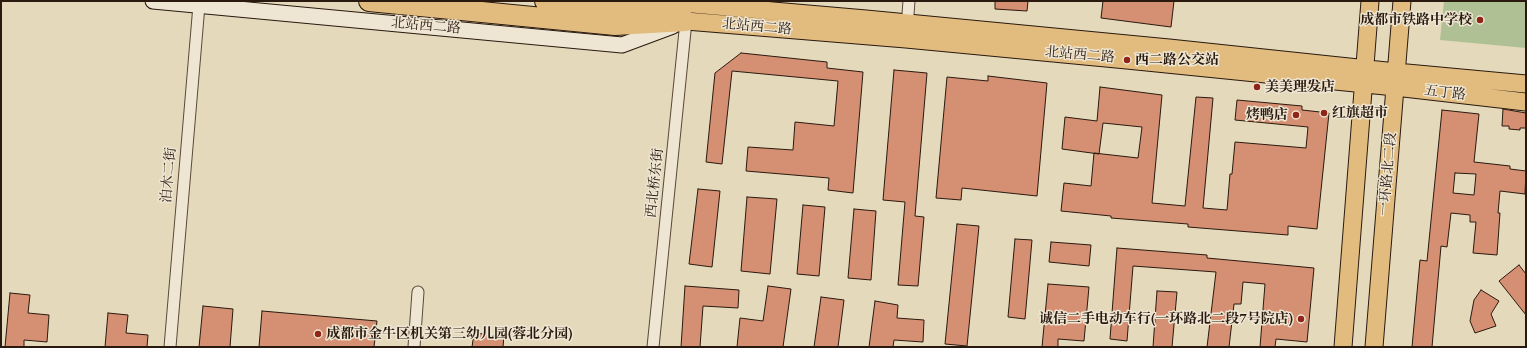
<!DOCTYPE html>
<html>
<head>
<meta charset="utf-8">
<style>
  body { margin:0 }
  #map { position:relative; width:1527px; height:348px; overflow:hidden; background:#e5d9bb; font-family:"EB Garamond",serif }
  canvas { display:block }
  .frame { position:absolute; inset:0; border:2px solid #29190f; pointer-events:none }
</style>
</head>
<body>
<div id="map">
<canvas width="1527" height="348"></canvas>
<div class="frame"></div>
</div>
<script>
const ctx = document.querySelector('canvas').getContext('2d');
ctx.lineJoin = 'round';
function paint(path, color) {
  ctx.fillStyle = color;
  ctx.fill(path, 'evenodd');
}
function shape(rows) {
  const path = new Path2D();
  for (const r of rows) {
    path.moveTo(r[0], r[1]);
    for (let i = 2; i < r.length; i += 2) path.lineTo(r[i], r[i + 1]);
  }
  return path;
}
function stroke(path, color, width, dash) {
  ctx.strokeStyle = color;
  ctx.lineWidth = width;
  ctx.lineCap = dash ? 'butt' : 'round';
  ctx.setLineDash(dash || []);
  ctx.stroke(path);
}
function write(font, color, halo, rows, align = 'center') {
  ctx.font = font + ' "EB Garamond","Noto Serif SC",serif';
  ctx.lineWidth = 3;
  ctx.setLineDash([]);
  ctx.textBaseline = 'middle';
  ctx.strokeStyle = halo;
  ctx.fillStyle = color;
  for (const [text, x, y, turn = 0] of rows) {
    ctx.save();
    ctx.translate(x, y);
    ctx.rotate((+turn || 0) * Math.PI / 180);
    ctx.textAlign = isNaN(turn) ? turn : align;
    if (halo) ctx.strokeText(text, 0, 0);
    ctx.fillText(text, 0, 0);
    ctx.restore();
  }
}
paint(shape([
  [1444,1,1526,1,1526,48,1440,40]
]), '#afc094');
const building = shape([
  [995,1,1028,1,1027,11,995,9,995,1],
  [1103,1,1174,1,1171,27,1101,18,1103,1],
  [741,53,827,62,827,68,863,72,853,193,828,190,829,178,746,171,748,147,793,150,795,122,834,126,838,81,732,71,722,164,706,162,715,73,741,53],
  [894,70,927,73,915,216,924,217,918,286,898,285,905,202,883,200,894,70],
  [988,76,1047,83,1037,196,962,188,961,200,936,198,947,77,988,81,988,76],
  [1100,87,1162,95,1152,203,1185,206,1196,97,1213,98,1203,208,1227,210,1230,174,1232,174,1235,142,1306,148,1308,127,1235,120,1237,100,1302,106,1302,110,1329,113,1317,229,1288,226,1288,235,1188,227,1188,224,1111,218,1111,216,1061,211,1064,183,1091,186,1094,153,1138,158,1142,127,1103,123,1099,154,1062,149,1065,117,1097,121,1100,87],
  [1503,109,1526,113,1526,128,1520,128,1520,130,1509,129,1509,126,1502,126,1503,109],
  [1442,110,1479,114,1474,162,1510,166,1510,169,1526,171,1525,194,1500,191,1498,213,1500,213,1497,255,1473,253,1476,222,1470,222,1470,215,1451,213,1447,247,1441,246,1432,347,1412,347,1420,260,1427,261,1442,110],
  [1455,173,1476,174,1474,195,1453,193,1455,173],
  [698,189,720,191,712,267,689,264,698,189],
  [747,197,777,199,770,274,741,271,747,197],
  [803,205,825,207,819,276,797,274,803,205],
  [854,209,876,211,871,280,848,278,854,209],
  [957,224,979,226,967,346,945,344,957,224],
  [1015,239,1032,240,1025,319,1008,317,1015,239],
  [1051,242,1091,245,1089,266,1049,262,1051,242],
  [1117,248,1207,255,1207,258,1314,268,1307,342,1276,339,1275,347,1260,347,1265,284,1243,282,1241,304,1234,304,1229,347,1207,347,1216,272,1133,266,1127,341,1110,339,1117,248],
  [1519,265,1526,274,1526,315,1499,281,1519,265],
  [1048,284,1089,287,1084,341,1058,339,1058,347,1042,347,1048,284],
  [685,286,739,290,738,308,703,306,700,347,681,347,685,286],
  [768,286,791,289,783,347,737,347,740,318,763,321,768,286],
  [1481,290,1499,301,1491,314,1496,326,1475,333,1470,321,1474,300,1481,290],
  [1157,291,1177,292,1172,347,1153,347,1157,291],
  [10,293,30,295,28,313,49,315,47,342,24,340,24,347,5,347,10,293],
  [821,297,844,300,838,347,814,347,821,297],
  [875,301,898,305,897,318,924,320,923,342,894,340,893,347,869,347,875,301],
  [203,306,233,309,230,347,199,347,203,306],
  [262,311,377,321,374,347,259,347,262,311],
  [108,313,128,315,126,333,148,335,147,347,105,347,108,313],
  [474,333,504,336,503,347,472,347,474,333]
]);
paint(building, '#d58f72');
stroke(building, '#29190f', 1);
const street = shape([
  [907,28,909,1],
  [170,347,199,5],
  [414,347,418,292],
  [653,347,686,21]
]);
const secondary = shape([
  [153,1,622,45,673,26]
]);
const primary = shape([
  [681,3,866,19,1169,48,1396,72,1526,84],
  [686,21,906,39,1127,60,1395,87,1526,102],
  [1343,347,1370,1],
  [1374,347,1402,1]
]);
const highway = shape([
  [369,1,615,25,686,21],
  [545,1,617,9,681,3]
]);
stroke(street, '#58493a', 13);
stroke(secondary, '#29190f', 17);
stroke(primary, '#29190f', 19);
stroke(highway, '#29190f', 22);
stroke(street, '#eee6d3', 11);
stroke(secondary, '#eee6d3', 15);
stroke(primary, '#e2bc7e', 17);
stroke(highway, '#e2bc7e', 20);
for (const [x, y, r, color] of [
  [1480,20,4,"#8f2418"],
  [1127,60,4,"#8f2418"],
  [1257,87,4,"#8f2418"],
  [1324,113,4,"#8f2418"],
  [1296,115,4,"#8f2418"],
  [1301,319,4,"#8f2418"],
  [318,334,4,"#8f2418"]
]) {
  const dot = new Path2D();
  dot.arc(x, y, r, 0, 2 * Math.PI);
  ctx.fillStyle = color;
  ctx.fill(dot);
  stroke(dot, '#eee6d3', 1.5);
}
write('bold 14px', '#29190f', '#eee6d3', [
  ["成都市铁路中学校",1472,20,"right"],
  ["西二路公交站",1135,60],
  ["美美理发店",1265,87],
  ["红旗超市",1332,113],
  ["烤鸭店",1288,115,"right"],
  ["诚信二手电动车行(一环路北二段7号院店)",1293,319,"right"],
  ["成都市金牛区机关第三幼儿园(蓉北分园)",326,334]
], 'left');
write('14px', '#29190f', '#eee6d3', [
  ["北站西二路",426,26,5],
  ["北站西二路",757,27,5],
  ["北站西二路",1080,55,5],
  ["五丁路",1445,93,7],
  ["一环路北二段",1388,174,-85],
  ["泊木二街",169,175,-85],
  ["西北桥东街",655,183,-84]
]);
</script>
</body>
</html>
